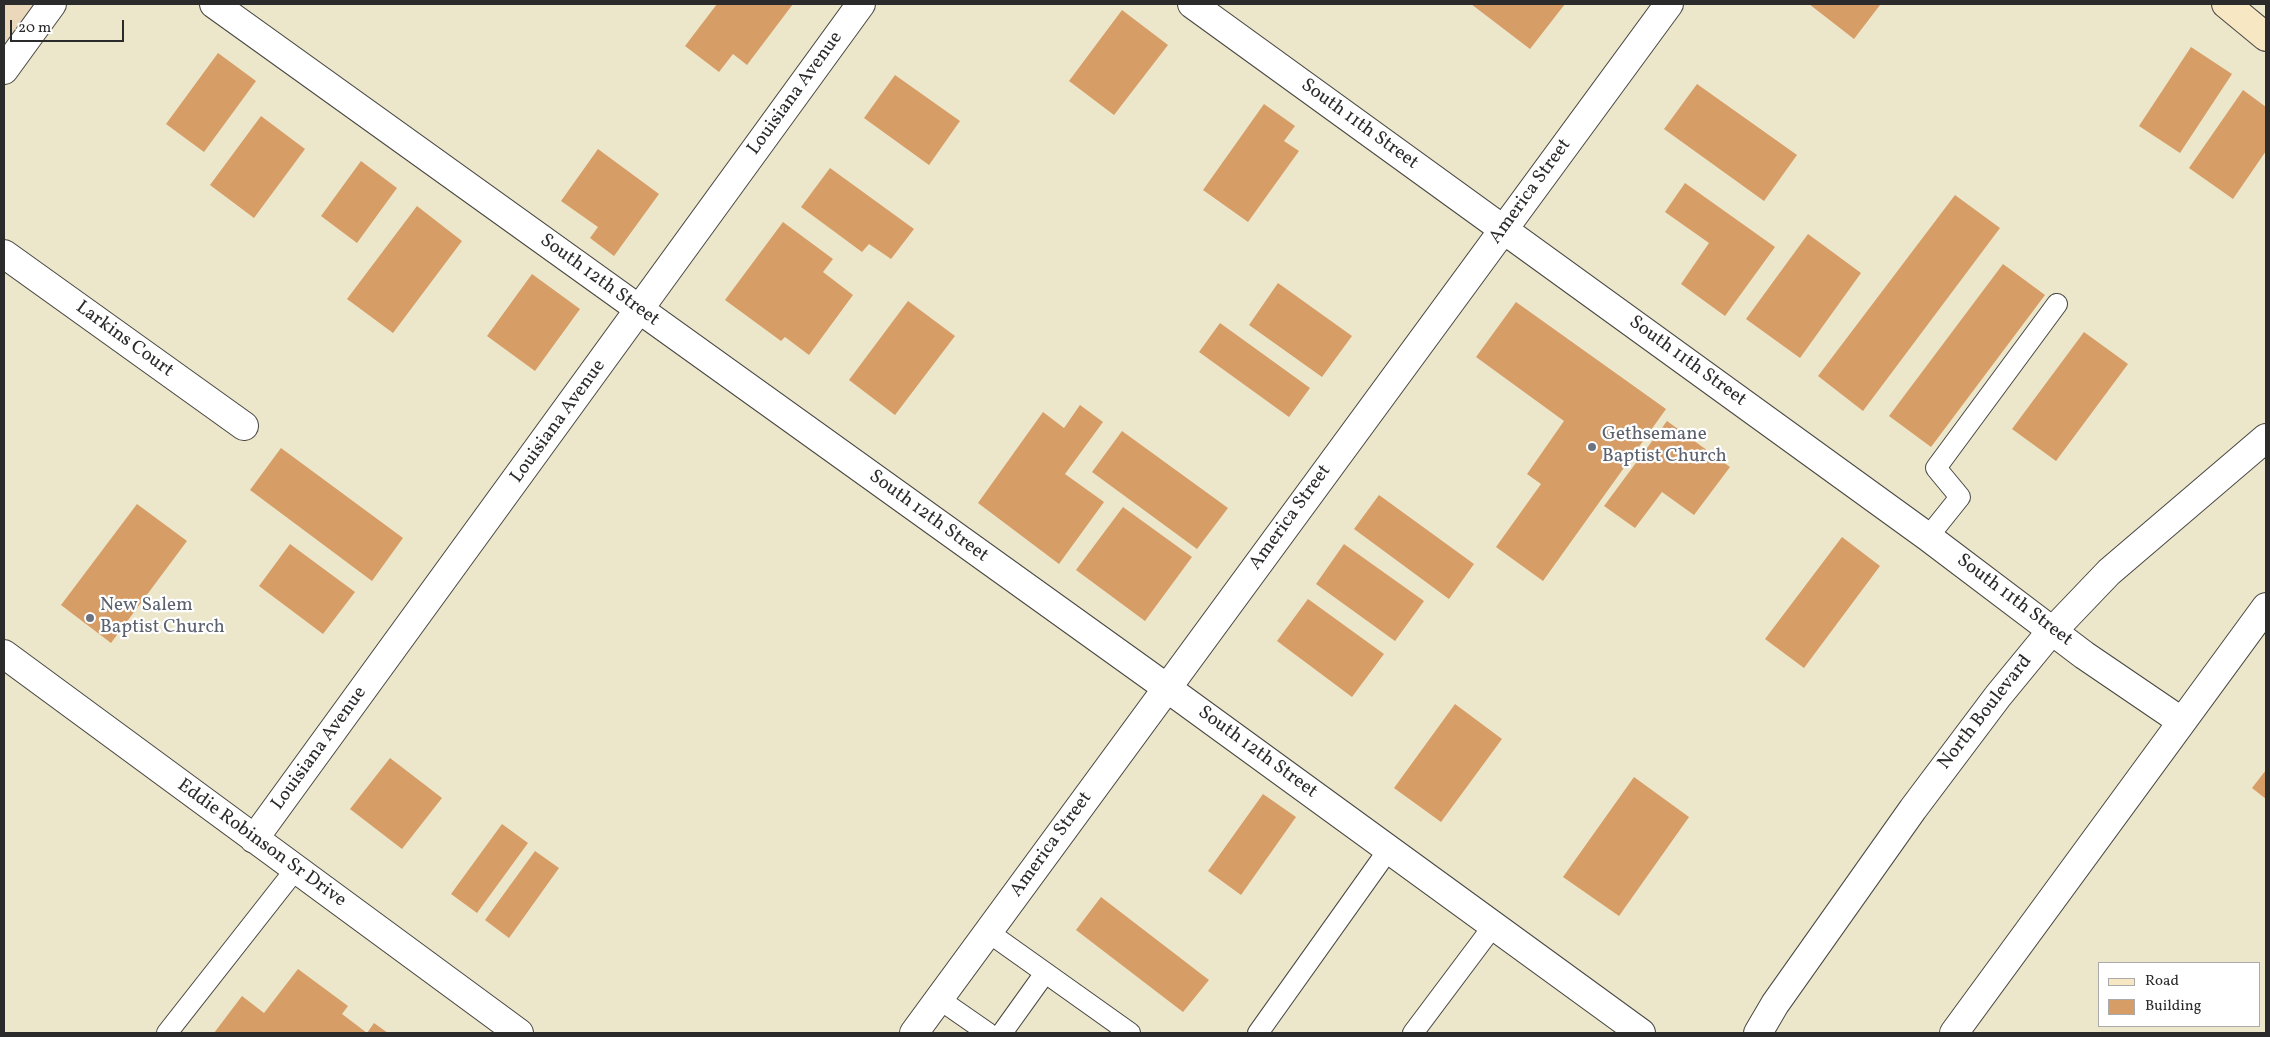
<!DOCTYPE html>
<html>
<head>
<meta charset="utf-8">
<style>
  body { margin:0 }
  #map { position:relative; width:2270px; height:1037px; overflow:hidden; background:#ece7ca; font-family:Vollkorn,serif }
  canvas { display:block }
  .frame { position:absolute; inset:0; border:5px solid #2b2b2b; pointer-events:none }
  .legend { position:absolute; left:2098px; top:962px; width:162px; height:65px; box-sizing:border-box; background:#fff; border:1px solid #aaa; margin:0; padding:6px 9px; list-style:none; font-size:15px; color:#2b2b2b }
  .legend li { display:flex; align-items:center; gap:10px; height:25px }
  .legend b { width:25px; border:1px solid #aaa }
  .scale { position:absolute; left:10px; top:20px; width:114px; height:22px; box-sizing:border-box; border:2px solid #2b2b2b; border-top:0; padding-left:6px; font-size:15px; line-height:18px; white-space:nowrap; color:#2b2b2b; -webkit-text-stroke:4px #fff; paint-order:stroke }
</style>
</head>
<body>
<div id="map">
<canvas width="2270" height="1037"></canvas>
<div class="frame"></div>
<ul class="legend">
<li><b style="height:6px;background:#f7e8c3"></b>Road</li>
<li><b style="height:14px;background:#d79d67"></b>Building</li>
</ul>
<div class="scale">20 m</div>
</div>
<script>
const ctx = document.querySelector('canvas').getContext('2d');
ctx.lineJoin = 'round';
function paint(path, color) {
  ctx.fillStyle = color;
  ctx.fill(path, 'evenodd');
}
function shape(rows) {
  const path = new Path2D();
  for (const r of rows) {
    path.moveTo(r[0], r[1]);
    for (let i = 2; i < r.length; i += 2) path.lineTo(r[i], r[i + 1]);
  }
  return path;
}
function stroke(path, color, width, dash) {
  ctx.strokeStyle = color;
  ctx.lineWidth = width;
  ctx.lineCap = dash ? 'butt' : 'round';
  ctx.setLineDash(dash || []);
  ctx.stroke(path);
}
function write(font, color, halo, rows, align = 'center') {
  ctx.font = font + ' Vollkorn,serif';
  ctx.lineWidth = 4.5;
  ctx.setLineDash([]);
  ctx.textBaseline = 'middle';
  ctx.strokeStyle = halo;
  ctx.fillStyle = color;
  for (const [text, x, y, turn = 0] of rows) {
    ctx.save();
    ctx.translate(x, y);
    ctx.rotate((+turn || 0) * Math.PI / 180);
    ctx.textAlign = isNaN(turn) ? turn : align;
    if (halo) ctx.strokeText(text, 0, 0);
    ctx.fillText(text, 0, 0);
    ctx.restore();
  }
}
paint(shape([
  [4,4,58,4,4,76]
]), '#ebd8ba');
paint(shape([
  [717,4,793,4,747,65,733,54,719,72,685,46],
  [1471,4,1565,4,1530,49],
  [1809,4,1878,4,1880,5,1854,39],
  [1122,10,1168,45,1114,115,1069,81],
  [2191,47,2232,74,2180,153,2139,126],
  [218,53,256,81,204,152,166,124],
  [895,75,960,121,929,165,864,118],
  [1697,84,1797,155,1764,201,1664,129],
  [2243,90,2266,107,2266,151,2233,199,2189,168],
  [1264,104,1295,126,1284,141,1299,151,1248,222,1203,190],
  [261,116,305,149,254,218,210,185],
  [598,149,659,194,614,256,590,238,598,227,561,201],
  [361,161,397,188,357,243,321,216],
  [830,168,914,229,891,259,869,244,862,252,801,207],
  [1685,183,1775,247,1725,316,1681,284,1709,243,1665,212],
  [1955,195,2000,228,1863,411,1818,376],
  [417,206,462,241,393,333,347,299],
  [783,222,833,259,823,272,853,295,809,355,785,337,781,341,725,300],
  [1808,234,1861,273,1800,358,1746,319],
  [2003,264,2045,295,1931,447,1889,416],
  [532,274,580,309,535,371,487,336],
  [1278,283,1352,336,1322,377,1249,325],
  [908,301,955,336,895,415,849,380],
  [1516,302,1666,409,1543,581,1496,547,1541,484,1527,474,1564,421,1476,357],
  [1220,323,1310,388,1289,417,1199,352],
  [2084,332,2128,364,2056,461,2012,429],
  [1080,405,1103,422,1065,474,1104,502,1059,564,978,503,1043,412,1064,428],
  [1667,421,1730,467,1694,515,1662,492,1635,528,1604,506],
  [1122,431,1228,508,1197,549,1092,472],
  [281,448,403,538,372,581,250,490],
  [1379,495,1474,564,1449,599,1354,529],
  [137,504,187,541,111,643,61,605],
  [1123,507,1192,557,1145,621,1076,570],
  [1842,537,1880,566,1804,668,1765,639],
  [290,544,355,592,323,634,259,586],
  [1344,544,1424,601,1395,641,1316,584],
  [1308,599,1384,654,1352,697,1277,641],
  [1455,704,1502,739,1441,822,1394,788],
  [390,758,442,798,402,849,350,809],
  [2266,770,2266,799,2252,788],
  [1634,777,1689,817,1619,916,1563,877],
  [1263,794,1296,817,1241,895,1208,871],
  [502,824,528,843,477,913,451,894],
  [535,851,559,868,509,938,485,920],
  [1101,897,1209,980,1183,1012,1076,930],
  [298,969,348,1006,342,1014,367,1033,214,1033,242,996,264,1013],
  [374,1023,388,1033,367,1033]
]), '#d79d67');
const service = shape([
  [1928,537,1960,497,1936,468,2057,304],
  [988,932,1130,1033],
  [939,999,988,1033],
  [167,1033,295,870],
  [1002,1033,1045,973],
  [1258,1033,1389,849],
  [1413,1033,1494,925]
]);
const minor = shape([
  [214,4,1167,688,1641,1033],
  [1192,4,1928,537,2084,655,2181,721],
  [4,70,52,4],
  [4,254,244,426],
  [4,654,519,1033],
  [254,839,861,4],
  [914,1033,1669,4]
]);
const tertiary = shape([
  [1758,1033,1775,1004,1913,809,1998,696,2044,640,2109,572,2266,438],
  [1954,1033,2266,607]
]);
const secondary = shape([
  [2226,4,2266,37]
]);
stroke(service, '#484743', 22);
stroke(minor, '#484743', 30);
stroke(tertiary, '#484743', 30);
stroke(secondary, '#484743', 30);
stroke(service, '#fff', 20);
stroke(minor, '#fff', 28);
stroke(tertiary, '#fff', 28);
stroke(secondary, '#f7e8c3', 28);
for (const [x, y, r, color] of [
  [1592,447,5,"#6b7280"],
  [90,618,5,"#6b7280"]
]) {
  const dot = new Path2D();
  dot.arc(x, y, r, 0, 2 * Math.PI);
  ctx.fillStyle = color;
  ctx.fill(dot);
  stroke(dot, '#fff', 2);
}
write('19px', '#2b2b2b', '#fff', [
  ["Louisiana Avenue",796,94,-54],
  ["South 11th Street",1359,125,36],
  ["America Street",1531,192,-54],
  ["South 12th Street",599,281,36],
  ["Larkins Court",124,340,36],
  ["South 11th Street",1687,362,36],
  ["Louisiana Avenue",559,422,-54],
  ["South 12th Street",928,517,36],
  ["America Street",1291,518,-54],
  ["South 11th Street",2014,601,37],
  ["North Boulevard",1986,713,-52],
  ["Louisiana Avenue",320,749,-54],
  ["South 12th Street",1257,753,36],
  ["Eddie Robinson Sr Drive",261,844,36],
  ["America Street",1052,845,-54]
]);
write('19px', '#5b616d', '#fff', [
  ["Gethsemane",1602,436],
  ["Baptist Church",1602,458],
  ["New Salem",100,607],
  ["Baptist Church",100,629]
], 'left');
</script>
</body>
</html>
